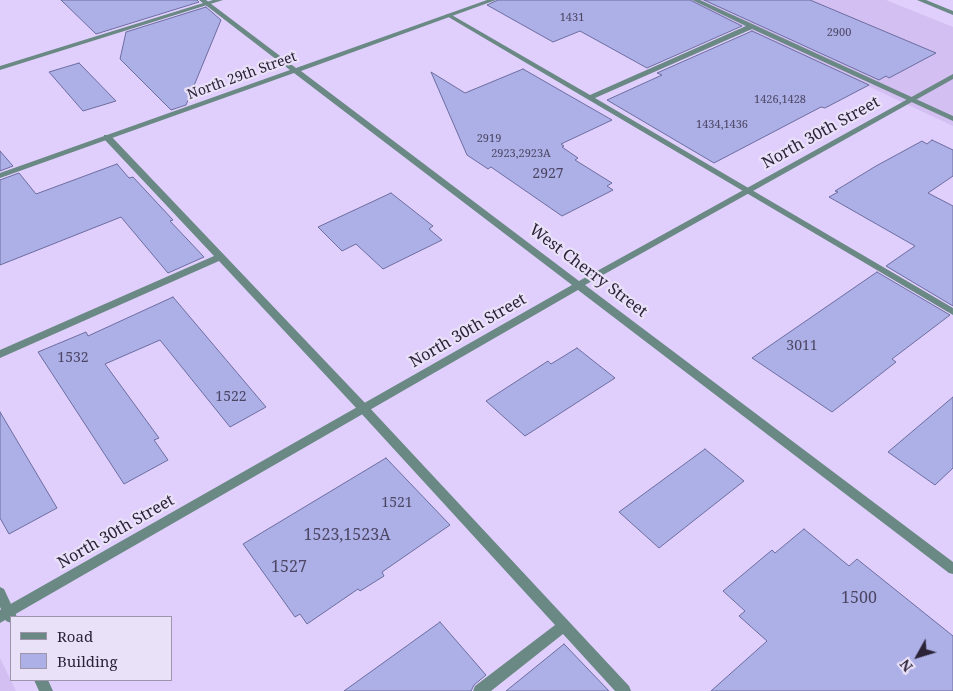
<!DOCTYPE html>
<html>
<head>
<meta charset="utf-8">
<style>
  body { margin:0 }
  #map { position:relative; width:953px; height:691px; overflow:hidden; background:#e0cffc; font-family:"Noto Serif",serif }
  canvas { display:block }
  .legend { position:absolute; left:10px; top:616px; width:162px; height:65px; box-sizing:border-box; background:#e9e1f8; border:1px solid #9d95ab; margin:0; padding:6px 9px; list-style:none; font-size:15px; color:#2c2338 }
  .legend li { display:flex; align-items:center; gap:10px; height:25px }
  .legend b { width:25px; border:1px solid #9d95ab }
  .north { position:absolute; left:893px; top:631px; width:50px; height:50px; -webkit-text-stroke:4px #e9e1f8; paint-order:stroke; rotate:231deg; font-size:14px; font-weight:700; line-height:20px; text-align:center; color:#2c2338 }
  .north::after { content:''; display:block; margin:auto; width:18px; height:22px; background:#2c2338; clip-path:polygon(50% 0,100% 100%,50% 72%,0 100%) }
</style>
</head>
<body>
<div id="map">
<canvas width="953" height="691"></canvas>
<ul class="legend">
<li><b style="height:6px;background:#6a8984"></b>Road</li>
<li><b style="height:14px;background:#adafe7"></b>Building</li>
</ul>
<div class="north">N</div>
</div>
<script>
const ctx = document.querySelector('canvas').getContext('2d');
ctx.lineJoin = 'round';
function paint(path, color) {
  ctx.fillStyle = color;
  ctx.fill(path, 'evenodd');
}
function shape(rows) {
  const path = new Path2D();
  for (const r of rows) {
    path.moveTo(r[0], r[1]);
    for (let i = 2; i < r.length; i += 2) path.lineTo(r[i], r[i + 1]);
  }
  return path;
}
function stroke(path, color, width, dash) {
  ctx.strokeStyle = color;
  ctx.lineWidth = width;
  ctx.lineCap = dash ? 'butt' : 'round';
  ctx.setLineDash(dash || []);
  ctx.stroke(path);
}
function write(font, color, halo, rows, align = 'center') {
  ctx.font = font + ' "Noto Serif",serif';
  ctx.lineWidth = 4.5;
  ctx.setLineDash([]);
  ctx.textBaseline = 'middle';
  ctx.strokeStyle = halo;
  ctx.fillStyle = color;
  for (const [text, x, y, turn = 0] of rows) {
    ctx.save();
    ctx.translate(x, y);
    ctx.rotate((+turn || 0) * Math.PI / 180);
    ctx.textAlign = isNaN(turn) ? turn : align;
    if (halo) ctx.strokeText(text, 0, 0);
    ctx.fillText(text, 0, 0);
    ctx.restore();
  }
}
paint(shape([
  [684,0,886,0,953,27,953,126],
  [0,658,16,691,0,691]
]), '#d3bff1');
const building = shape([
  [61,0,197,0,199,2,96,34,61,0],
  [498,0,690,0,742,26,647,68,580,31,553,42,487,5,498,0],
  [704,0,810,0,936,53,889,78,886,76,879,80,704,0],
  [206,7,221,20,186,105,171,110,120,59,126,32,206,7],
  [752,31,869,85,825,108,821,107,714,163,607,100,662,75,657,73,752,31],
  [79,63,116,101,83,111,49,72,79,63],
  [523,69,612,120,561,144,564,146,562,147,578,158,575,160,612,183,607,186,613,190,562,216,491,167,488,169,467,155,431,72,465,93,523,69],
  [932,140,953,150,953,176,928,193,953,206,953,306,886,266,915,246,829,197,838,192,835,191,876,166,922,141,927,144,932,140],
  [0,151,13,166,0,171,0,151],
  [117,164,129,178,133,177,173,220,170,221,204,257,168,273,121,217,0,265,0,180,19,173,36,194,117,164],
  [391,193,433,226,429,229,442,240,383,269,356,244,342,251,318,227,391,193],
  [877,272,950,315,892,359,896,362,832,412,752,358,877,272],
  [173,297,266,407,230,427,160,340,105,364,159,438,154,440,168,460,124,484,38,352,86,332,88,336,173,297],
  [577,348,615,378,525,436,486,401,548,361,551,364,577,348],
  [953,397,953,468,935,485,888,452,953,397],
  [0,412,57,508,9,534,0,518,0,412],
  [705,449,744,481,659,548,619,512,705,449],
  [386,458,450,525,382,572,384,576,360,591,358,589,307,624,300,614,295,617,243,544,386,458],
  [804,529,849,566,857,559,953,636,953,691,711,691,767,641,739,616,745,611,723,591,772,550,775,553,804,529],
  [440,622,486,675,474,685,471,691,344,691,440,622],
  [564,644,609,691,506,691,564,644]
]);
paint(building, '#adafe7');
stroke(building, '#6c6da0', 1);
paint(shape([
  [213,0,223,0,0,70,0,66,213,0],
  [692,0,700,0,953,116,953,121,752,29,595,98,953,308,953,315,445,15,450,14,590,95,746,26,692,0],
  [104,135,110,135,367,405,629,686,631,691,615,691,563,634,491,691,473,691,475,686,555,625,359,411,219,261,0,358,0,350,214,256,104,139,104,135],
  [0,587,4,589,17,617,11,617,11,623,6,621,0,607,0,587],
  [34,680,48,680,53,691,39,691,34,680]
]), '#6a8984');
paint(shape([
  [199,0,206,0,296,68,487,0,496,0,301,71,579,281,953,74,953,79,585,285,953,562,953,574,949,573,578,290,0,623,0,610,572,285,294,73,0,178,0,173,290,70,199,0]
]), '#6a8984');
paint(shape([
  [917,0,926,0,953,11,953,15,917,0]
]), '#6a8984');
write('11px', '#4c4664', null, [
  ["1431",572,18],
  ["2900",839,33],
  ["1426,1428",780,100],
  ["1434,1436",722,125],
  ["2919",489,139],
  ["2923,2923A",521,154]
]);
write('14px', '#2c2338', '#e9e1f8', [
  ["North 29th Street",242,76,-20]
]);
write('14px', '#4c4664', null, [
  ["2927",548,174],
  ["3011",802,346],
  ["1532",73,358],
  ["1522",231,397],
  ["1521",397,503]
]);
write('16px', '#2c2338', '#e9e1f8', [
  ["North 30th Street",821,133,-29],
  ["West Cherry Street",588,271,37],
  ["North 30th Street",468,331,-30],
  ["North 30th Street",116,532,-30]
]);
write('16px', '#4c4664', null, [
  ["1523,1523A",347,535],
  ["1527",289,567],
  ["1500",859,598]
]);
</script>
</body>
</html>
